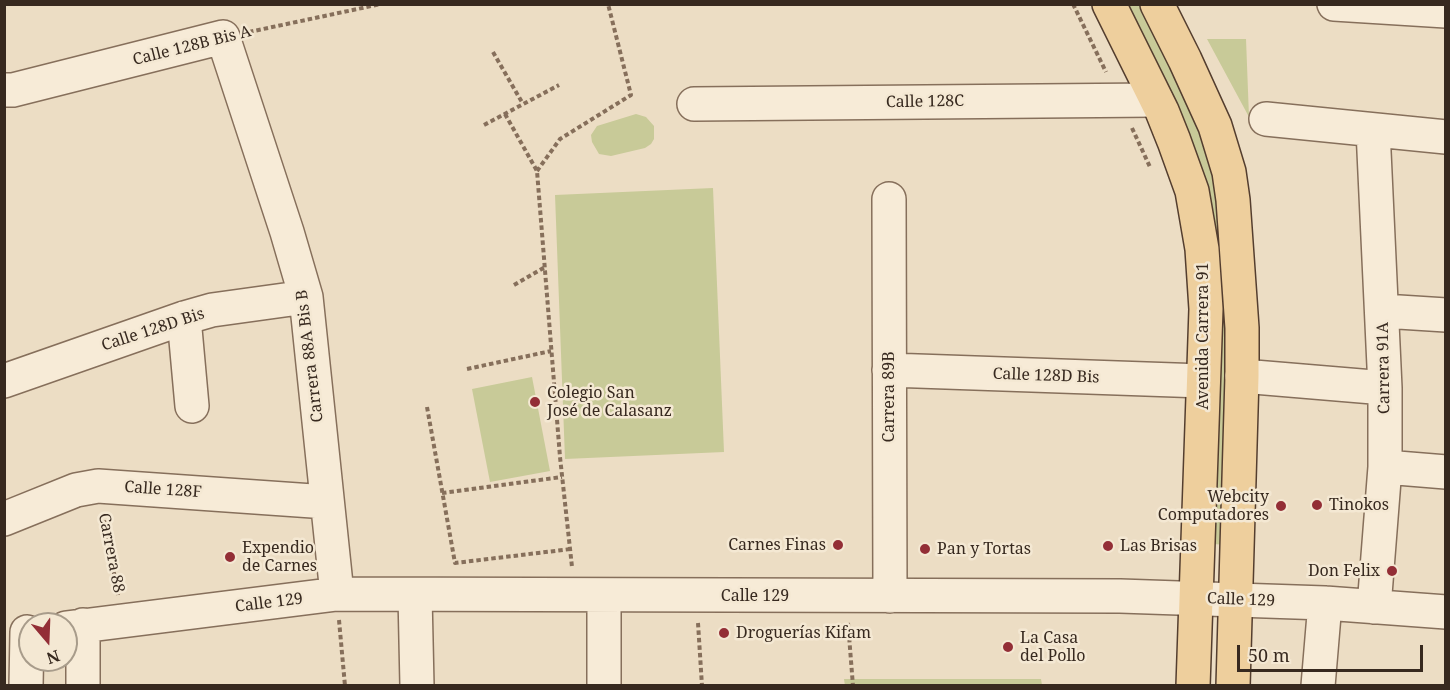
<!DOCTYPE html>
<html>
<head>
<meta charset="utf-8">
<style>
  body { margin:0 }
  #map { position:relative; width:1450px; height:690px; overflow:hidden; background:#ecddc4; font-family:"Noto Serif",serif }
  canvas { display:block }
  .frame { position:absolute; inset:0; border:6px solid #37291f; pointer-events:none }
  .north { position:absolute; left:18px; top:612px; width:60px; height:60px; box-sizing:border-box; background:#f4e8d3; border:2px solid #a89c8b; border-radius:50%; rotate:161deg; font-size:16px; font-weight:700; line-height:24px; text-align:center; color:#37291f }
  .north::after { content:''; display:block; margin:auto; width:21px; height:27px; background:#932e36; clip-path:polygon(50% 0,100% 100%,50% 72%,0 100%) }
  .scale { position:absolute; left:1237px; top:645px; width:186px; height:27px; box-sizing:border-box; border:3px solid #37291f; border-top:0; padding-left:8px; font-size:18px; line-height:21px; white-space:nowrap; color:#37291f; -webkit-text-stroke:4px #f4e8d3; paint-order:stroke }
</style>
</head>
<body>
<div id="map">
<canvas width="1450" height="690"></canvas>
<div class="frame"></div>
<div class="north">N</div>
<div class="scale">50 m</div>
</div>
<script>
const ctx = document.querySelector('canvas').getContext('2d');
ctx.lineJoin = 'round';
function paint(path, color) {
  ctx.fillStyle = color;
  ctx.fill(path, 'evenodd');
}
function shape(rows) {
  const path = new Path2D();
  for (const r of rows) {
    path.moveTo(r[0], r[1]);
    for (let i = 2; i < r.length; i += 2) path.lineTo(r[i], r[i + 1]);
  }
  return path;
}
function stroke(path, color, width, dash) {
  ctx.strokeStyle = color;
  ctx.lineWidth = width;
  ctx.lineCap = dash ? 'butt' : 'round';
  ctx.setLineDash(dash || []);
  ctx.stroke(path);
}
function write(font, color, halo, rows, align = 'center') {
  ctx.font = font + ' "Noto Serif",serif';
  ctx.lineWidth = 5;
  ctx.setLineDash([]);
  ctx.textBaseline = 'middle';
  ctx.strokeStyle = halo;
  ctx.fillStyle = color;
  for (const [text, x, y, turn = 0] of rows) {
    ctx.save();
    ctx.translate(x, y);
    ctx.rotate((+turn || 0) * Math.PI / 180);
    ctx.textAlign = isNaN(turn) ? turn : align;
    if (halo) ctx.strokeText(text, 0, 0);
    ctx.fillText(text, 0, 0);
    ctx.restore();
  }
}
paint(shape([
  [1124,5,1144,5,1209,144,1230,272,1227,545,1213,544,1217,316],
  [1207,39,1246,39,1249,117],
  [636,114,646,117,654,126,654,139,651,144,645,148,611,156,599,154,592,142,591,135,597,126],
  [713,188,724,452,565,459,555,195],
  [532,377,550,471,490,482,472,389],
  [844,679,1041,679,1042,685,845,686]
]), '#c8ca98');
const minor = shape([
  [1334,4,1446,11],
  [4,90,13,90,223,37,287,232,306,297,337,594],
  [694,104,1156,100],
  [1266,119,1446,137],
  [1373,130,1385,388,1385,467,1374,607],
  [889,199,890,596],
  [1383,311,1446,315],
  [184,318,192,406],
  [889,370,1203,381],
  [1242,376,1385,388],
  [4,381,184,318,212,310,306,297],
  [1385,467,1446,472],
  [4,519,76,490,98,486,327,502],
  [415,595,417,686],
  [83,625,83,686],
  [66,628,337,594,1120,596,1325,603,1446,612],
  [26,686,27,632],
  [604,686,604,595],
  [1318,686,1325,603]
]);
const major = shape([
  [1109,4,1162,111,1174,141,1192,191,1202,249,1206,309,1193,686],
  [1157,4,1185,60,1215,126,1229,172,1233,200,1242,328,1242,376,1233,686]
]);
stroke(minor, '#866f5b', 36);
stroke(major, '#543e2f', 36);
stroke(shape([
  [1073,4,1106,72],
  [249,32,381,4],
  [493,52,523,104],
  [505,114,537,171,560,457,572,567],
  [484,125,559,85],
  [1132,128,1150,167],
  [537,171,560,139,631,95,608,4],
  [514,285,545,267],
  [467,369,551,351],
  [427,407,455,563,571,549],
  [442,493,562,477],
  [103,513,118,595],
  [339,620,345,686],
  [698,623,702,686],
  [848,623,853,686]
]), '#866f5b', 4, [4.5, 3]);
stroke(minor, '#f7ebd7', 33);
stroke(major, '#eecf9d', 33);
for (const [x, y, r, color] of [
  [535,402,6,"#932e36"],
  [1317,505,6,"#932e36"],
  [1281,506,6,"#932e36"],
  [838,545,6,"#932e36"],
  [1108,546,6,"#932e36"],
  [925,549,6,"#932e36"],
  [230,557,6,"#932e36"],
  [1392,571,6,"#932e36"],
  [724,633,6,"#932e36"],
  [1008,647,6,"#932e36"]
]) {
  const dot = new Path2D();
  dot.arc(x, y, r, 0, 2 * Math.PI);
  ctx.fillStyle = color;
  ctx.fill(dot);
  stroke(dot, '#f4e8d3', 2);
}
write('16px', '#37291f', '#f4e8d3', [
  ["Calle 128B Bis A",192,46,-14],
  ["Calle 128C",925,102,-1],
  ["Calle 128D Bis",153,330,-18],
  ["Avenida Carrera 91",1203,336,-90],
  ["Carrera 88A Bis B",310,356,-97],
  ["Carrera 91A",1384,368,-91],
  ["Calle 128D Bis",1046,376,2],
  ["Carrera 89B",889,397,-90],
  ["Calle 128F",163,490,4],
  ["Carrera 88",111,553,79],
  ["Calle 129",755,596],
  ["Calle 129",1241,600,2],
  ["Calle 129",269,603,-7]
]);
write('16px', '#37291f', '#f4e8d3', [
  ["Colegio San",547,393],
  ["José de Calasanz",547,411],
  ["Webcity",1269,497,"right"],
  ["Computadores",1269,515,"right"],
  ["Tinokos",1329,505],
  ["Carnes Finas",826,545,"right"],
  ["Las Brisas",1120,546],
  ["Expendio",242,548],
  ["de Carnes",242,566],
  ["Pan y Tortas",937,549],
  ["Don Felix",1380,571,"right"],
  ["Droguerías Kifam",736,633],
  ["La Casa",1020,638],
  ["del Pollo",1020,656]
], 'left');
</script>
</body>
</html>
